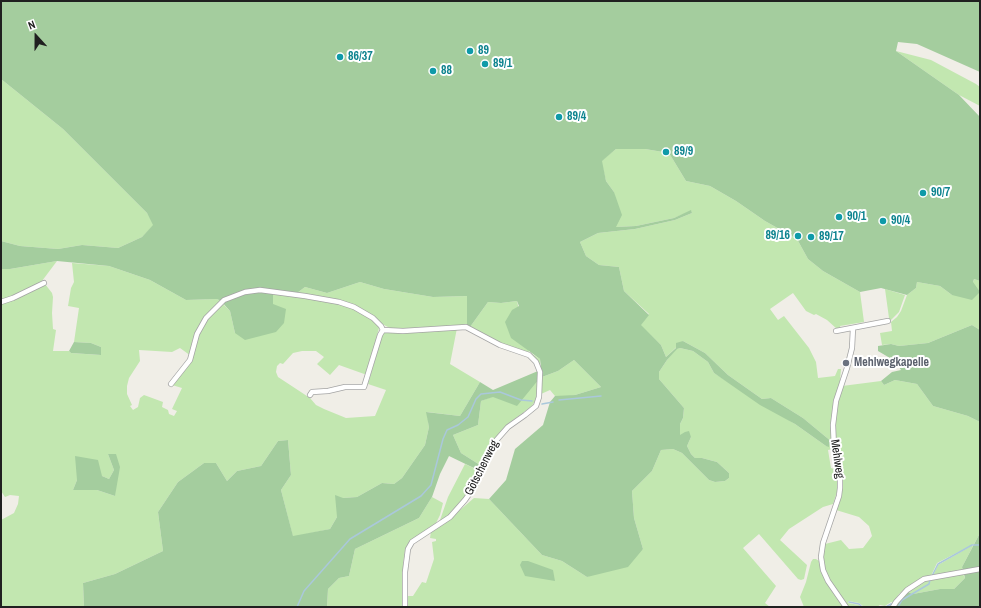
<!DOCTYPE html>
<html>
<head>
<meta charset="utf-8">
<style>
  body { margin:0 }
  #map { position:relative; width:981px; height:608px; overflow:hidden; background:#f0eee7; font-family:"Archivo Narrow",sans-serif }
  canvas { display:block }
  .frame { position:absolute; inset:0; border:2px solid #202020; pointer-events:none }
  .north { position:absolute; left:16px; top:16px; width:40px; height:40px; -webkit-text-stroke:3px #fff; paint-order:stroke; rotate:339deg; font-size:11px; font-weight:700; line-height:16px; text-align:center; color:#202020 }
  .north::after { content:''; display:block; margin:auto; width:14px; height:18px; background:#202020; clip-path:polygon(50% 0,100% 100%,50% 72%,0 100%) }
</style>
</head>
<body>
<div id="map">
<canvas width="981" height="608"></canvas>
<div class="frame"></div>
<div class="north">N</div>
</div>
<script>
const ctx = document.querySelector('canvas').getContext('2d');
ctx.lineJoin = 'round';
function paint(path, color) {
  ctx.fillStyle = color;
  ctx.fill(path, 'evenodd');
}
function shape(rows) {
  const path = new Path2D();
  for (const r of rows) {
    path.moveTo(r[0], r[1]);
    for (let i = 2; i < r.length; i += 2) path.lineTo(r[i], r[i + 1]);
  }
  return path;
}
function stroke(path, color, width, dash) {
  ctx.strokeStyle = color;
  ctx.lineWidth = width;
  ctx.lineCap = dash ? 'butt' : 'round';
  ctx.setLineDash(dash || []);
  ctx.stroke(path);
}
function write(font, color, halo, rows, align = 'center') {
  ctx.font = font + ' "Archivo Narrow",sans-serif';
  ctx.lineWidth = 4;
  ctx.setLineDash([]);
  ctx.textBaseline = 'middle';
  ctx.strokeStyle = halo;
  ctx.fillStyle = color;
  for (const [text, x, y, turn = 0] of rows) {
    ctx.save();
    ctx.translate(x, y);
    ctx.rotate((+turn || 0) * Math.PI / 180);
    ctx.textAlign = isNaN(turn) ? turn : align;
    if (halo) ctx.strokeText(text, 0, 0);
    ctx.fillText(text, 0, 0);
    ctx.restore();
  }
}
paint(shape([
  [896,51,931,60,976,84,980,87,980,106,959,95],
  [1,79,63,129,147,213,154,225,142,237,118,248,82,245,58,249,20,246,1,241],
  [616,149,645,149,669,153,686,181,710,186,736,201,765,221,797,239,808,259,823,271,860,292,864,322,840,326,841,328,837,329,827,320,816,314,814,315,806,311,793,293,770,309,778,320,784,316,809,348,816,362,818,378,835,376,838,369,841,369,840,381,832,415,832,442,803,418,771,398,762,399,728,375,705,353,683,341,666,357,661,345,640,325,649,314,624,291,619,267,599,265,586,256,580,242,598,233,635,229,675,220,692,213,691,211,674,218,636,226,616,227,614,192,606,181,601,161],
  [57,261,42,281,20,294,1,301,1,269,10,269],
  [72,263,109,266,150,280,186,300,217,299,221,301,204,318,197,329,193,338,191,356,180,348,172,352,139,350,140,361,129,378,127,386,127,394,132,405,130,406,133,410,138,407,140,398,144,395,163,402,162,407,168,410,169,414,174,416,177,411,172,409,182,388,172,385,189,365,193,357,195,343,204,323,222,303,230,311,235,333,273,304,273,293,338,303,350,307,365,315,379,325,379,328,367,375,339,365,330,375,317,364,324,357,316,351,302,351,293,353,283,364,280,363,277,366,276,372,278,377,310,398,316,405,324,409,346,418,375,416,386,390,368,384,383,332,457,328,450,364,480,382,460,416,427,412,429,427,425,445,402,478,394,484,382,483,357,497,343,498,337,517,330,529,293,537,281,490,291,475,288,440,278,441,261,466,237,471,227,481,216,463,204,463,178,482,158,512,163,551,115,574,83,583,84,607,1,607,1,520,14,513,18,504,19,496,10,495,5,497,1,491,1,304,16,299,45,284,52,293,53,297,52,313,53,329,56,330,53,351,69,351,71,353,100,355,101,347,91,343,74,342,79,308,68,306,71,288,74,282],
  [108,454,116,454,115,496,97,490,73,490,77,480,102,476,109,479,114,470],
  [974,279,980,281,980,330,972,325,928,343,899,346,891,344,882,345,880,333,892,331,891,322,897,317,901,311,907,295,916,288,917,282,940,286,952,295,973,282],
  [360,282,384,289,433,297,468,296,467,326,445,326,409,329,390,328,384,325,361,309,297,293,305,287,327,293],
  [885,289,905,295,899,312,891,320,889,318],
  [517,301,529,352,540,359,540,366,535,358,502,344,470,327,488,302,501,303],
  [680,348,693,351,708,362,714,373,795,424,826,446,829,444,832,445,833,449,828,450,831,468,837,470,838,474,834,477,838,479,838,489,833,504,823,507,789,529,780,540,807,565,804,579,801,580,798,579,759,534,743,548,776,586,765,603,770,607,407,607,406,596,413,596,422,582,426,583,434,559,432,542,436,541,436,539,430,538,431,532,445,523,474,498,489,499,542,555,562,561,587,577,643,549,634,518,632,491,652,471,661,450,673,449,682,453,709,480,715,482,725,481,729,478,729,473,717,462,702,458,695,458,691,454,687,446,691,437,680,436,680,424,683,418,684,408,659,379,659,372,667,360,676,349],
  [574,360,601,387,575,395,565,397,555,396,550,390,541,394,542,377,558,371],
  [539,379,536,400,531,407,509,423,499,433,491,444,480,465,461,453,453,435,478,425,481,401],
  [895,380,917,384,933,406,968,416,980,422,980,533,974,544,937,563,931,576,913,583,899,594,893,603,891,602,885,606,880,605,877,607,864,607,859,603,849,601,848,603,859,605,861,607,847,607,829,579,824,567,823,557,824,547,825,544,841,540,849,549,863,548,872,536,869,526,859,517,836,510,841,492,836,448,835,415,842,386,881,381,884,385],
  [465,464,478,470,471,488,459,505,450,516,439,523,448,497],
  [432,497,443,503,440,515,435,525,413,539,408,544,405,550,403,564,404,607,327,607,328,589,339,578,349,576,355,549,419,518],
  [971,546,973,546,962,567,963,570,933,575,938,565],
  [813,559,816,559,819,561,844,607,804,607,800,597,806,582,811,562],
  [963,574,965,578,954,589,940,589,913,594,907,592,917,584,929,579]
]), '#c2e7b0');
paint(shape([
  [1,1,980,1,980,72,917,44,898,42,896,51,959,95,980,117,980,281,974,279,973,282,980,292,972,300,952,295,940,286,917,282,916,288,907,295,881,288,860,292,823,271,808,259,797,239,765,221,736,201,710,186,686,181,669,153,645,149,616,149,602,161,606,181,614,192,622,215,616,227,636,226,674,218,691,210,692,213,675,220,635,229,598,233,580,242,586,256,599,265,619,267,624,291,649,315,641,325,661,345,666,357,676,348,676,343,683,341,705,353,728,375,762,399,771,398,803,418,832,442,832,445,829,445,829,447,826,446,795,424,760,405,714,373,708,362,693,351,680,348,677,349,667,360,659,372,659,379,684,408,683,418,680,424,680,435,685,432,689,431,691,437,687,446,691,454,695,458,702,458,717,462,729,473,729,478,725,481,715,482,709,480,682,453,673,449,661,450,652,471,632,491,634,518,643,549,628,567,587,577,562,561,542,555,489,499,506,480,515,449,543,425,550,402,555,396,575,395,601,387,574,360,558,371,542,377,540,359,511,338,505,322,512,310,519,306,517,301,501,303,488,302,470,327,467,326,467,296,433,297,384,289,360,282,327,293,305,287,297,293,273,293,273,304,286,309,284,323,276,332,245,340,235,333,230,311,221,301,217,299,186,300,150,280,109,266,57,261,10,269,1,269,1,241,20,246,58,249,82,245,118,248,142,237,153,225,147,213,63,129,1,79],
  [972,325,980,330,980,422,968,416,933,406,917,384,895,380,884,385,881,381,892,372,901,370,895,361,878,351,878,346,891,344,899,346,928,343],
  [74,342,91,343,101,347,101,355,71,353,69,351],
  [538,371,539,379,517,406,493,397,481,401,478,425,453,435,461,453,480,465,478,470,449,456,440,474,432,497,419,518,355,549,349,576,339,578,328,589,327,607,84,607,83,583,115,574,163,551,158,512,178,482,204,463,216,463,227,481,237,471,261,466,278,441,288,440,291,475,281,490,293,536,330,529,337,517,335,495,343,498,357,497,382,483,394,484,402,478,425,445,429,427,426,412,460,416,480,382,493,390],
  [108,454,116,454,120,467,115,496,97,490,73,490,77,480,75,456,98,460,102,476,109,479,114,470],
  [980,533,980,607,896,607,899,601,907,592,913,594,940,589,954,589,965,578,962,567],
  [522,561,528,561,553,570,555,581,525,576,520,565]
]), '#a4cd9e');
stroke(shape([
  [559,400,601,396],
  [542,404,553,402],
  [932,576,938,564,972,545,980,545],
  [849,602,859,604,862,607],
  [297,607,304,591,350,539,421,496,431,485,443,439,447,430,458,425,468,417,476,399,481,394,500,392,521,400,532,401],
  [878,607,882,607],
  [886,607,891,604,898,607,902,600,929,584,930,580]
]), '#aac8db', 1.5);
const street = shape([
  [1,302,13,298,44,283],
  [383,330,403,331,466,327,500,345,529,355,536,362,540,372,539,397,536,406,525,415,508,427,493,444,482,466,475,486,465,500,450,517,412,542,408,549,405,572,405,607],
  [836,331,888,321],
  [171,384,190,360,197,334,206,318,224,300,245,292,260,290,305,296,339,302,354,307,373,318,381,326,383,330],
  [310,395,312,392,328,391,345,387,364,387,380,335,383,330],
  [846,607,828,581,823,570,821,557,823,543,839,496,840,488,840,478,834,448,833,425,836,401,847,368,852,348,853,328],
  [893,607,896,602,907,590,924,579,980,569]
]);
stroke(street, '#a4a4a4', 6);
stroke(street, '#fff', 4.5);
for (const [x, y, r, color] of [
  [470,51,4,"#0f9aa8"],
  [340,57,4,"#0f9aa8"],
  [485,64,4,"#0f9aa8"],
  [433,71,4,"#0f9aa8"],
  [559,117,4,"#0f9aa8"],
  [666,152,4,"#0f9aa8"],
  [923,193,4,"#0f9aa8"],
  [839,217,4,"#0f9aa8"],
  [883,221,4,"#0f9aa8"],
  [798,236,4,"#0f9aa8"],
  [811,237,4,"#0f9aa8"],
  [846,363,4,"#6b7280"]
]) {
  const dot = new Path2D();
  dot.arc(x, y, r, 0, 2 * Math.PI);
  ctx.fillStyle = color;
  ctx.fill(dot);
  stroke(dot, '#fff', 1.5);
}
write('bold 12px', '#0d838f', '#fff', [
  ["89",478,51],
  ["86/37",348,57],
  ["89/1",493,64],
  ["88",441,71],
  ["89/4",567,117],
  ["89/9",674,152],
  ["90/7",931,193],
  ["90/1",847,217],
  ["90/4",891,221],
  ["89/16",790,236,"right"],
  ["89/17",819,237]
], 'left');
write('bold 12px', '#5b616d', '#fff', [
  ["Mehlwegkapelle",854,363]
], 'left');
write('12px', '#202020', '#fff', [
  ["Mehlweg",837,459,82],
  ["Götschenweg",482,468,-63]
]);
</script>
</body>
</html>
